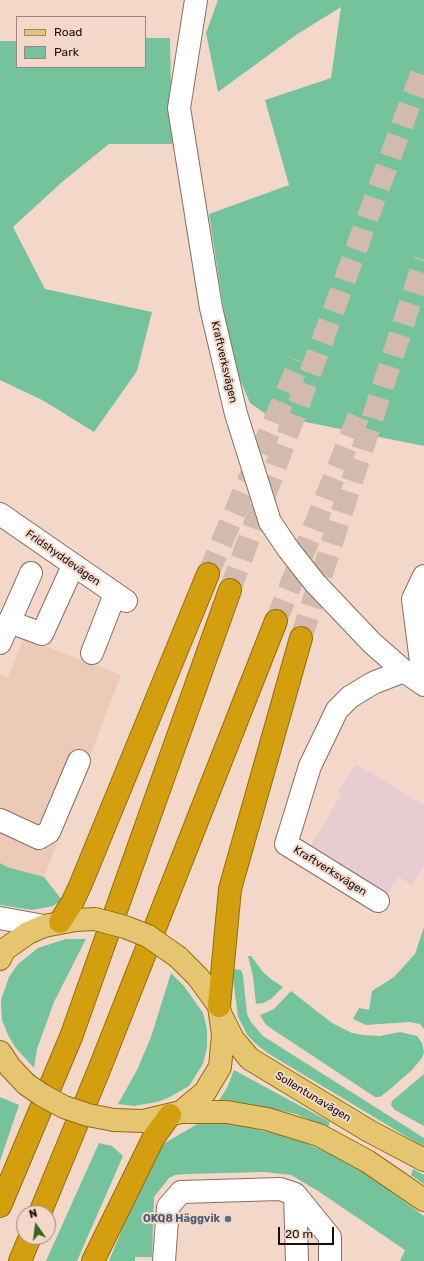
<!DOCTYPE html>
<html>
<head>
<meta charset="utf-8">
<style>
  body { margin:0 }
  #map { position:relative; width:424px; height:1261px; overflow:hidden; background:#f3d8c9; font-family:Rubik,sans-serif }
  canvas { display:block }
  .legend { position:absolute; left:16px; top:16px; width:130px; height:52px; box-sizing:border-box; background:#f3d8c9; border:1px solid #9b887d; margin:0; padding:5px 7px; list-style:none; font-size:12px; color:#180f0a }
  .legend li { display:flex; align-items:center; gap:8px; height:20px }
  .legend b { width:20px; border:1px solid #9b887d }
  .north { position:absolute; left:16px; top:1205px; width:40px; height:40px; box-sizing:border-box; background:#f3d8c9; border:1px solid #9b887d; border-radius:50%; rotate:346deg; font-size:11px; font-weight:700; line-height:16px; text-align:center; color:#180f0a }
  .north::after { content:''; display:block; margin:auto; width:14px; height:18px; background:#396523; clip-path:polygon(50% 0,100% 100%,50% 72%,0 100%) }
  .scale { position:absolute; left:278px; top:1227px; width:56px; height:18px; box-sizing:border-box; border:2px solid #180f0a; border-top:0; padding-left:5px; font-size:12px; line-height:14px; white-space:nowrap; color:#180f0a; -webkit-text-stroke:3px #f3d8c9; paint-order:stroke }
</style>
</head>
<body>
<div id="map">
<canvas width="424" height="1261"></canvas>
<ul class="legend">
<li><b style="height:5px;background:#e5c56f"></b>Road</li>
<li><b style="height:11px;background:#74c39d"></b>Park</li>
</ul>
<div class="north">N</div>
<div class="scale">20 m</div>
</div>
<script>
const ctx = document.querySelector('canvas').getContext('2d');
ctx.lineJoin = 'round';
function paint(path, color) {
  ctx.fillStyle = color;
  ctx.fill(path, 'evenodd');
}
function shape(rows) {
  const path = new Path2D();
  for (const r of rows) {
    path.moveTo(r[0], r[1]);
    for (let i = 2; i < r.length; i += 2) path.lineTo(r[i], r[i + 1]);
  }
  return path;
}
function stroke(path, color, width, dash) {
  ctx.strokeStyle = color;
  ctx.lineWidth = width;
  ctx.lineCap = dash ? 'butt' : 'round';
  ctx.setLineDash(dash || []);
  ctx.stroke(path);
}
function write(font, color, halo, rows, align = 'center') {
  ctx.font = font + ' Rubik,sans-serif';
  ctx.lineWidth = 4;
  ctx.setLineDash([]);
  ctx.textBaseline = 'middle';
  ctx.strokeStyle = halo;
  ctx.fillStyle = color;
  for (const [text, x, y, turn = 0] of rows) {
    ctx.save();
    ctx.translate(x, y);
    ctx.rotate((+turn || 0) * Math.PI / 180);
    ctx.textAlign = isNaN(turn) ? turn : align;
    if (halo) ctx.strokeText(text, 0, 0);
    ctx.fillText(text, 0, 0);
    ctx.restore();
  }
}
paint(shape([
  [24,638,121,675,44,877,7,867,0,863,0,674,8,677]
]), '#eccab7');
paint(shape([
  [356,764,424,805,424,865,412,885,399,877,386,896,309,849,341,795,338,792]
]), '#e7cdd1');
paint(shape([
  [218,0,424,0,424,446,266,414,250,403,231,358,209,214,289,185,265,100,331,78,341,7,296,35,218,92,206,33],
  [145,38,170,38,172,144,109,144,62,182,13,227,45,289,152,312,137,371,94,432,44,401,0,380,0,41,17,41,17,67,145,67],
  [0,863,7,867,44,877,62,900,53,906,32,910,0,905],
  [424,927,424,1029,420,1024,409,1022,366,1025,353,1019,359,1008,369,1010,372,991,394,977,415,954],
  [66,939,86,939,54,1002,37,1049,34,1068,15,1047,8,1035,2,1020,1,1000,9,977,18,964,38,948],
  [248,956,251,956,263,972,271,979,283,987,271,999,263,1003,256,1004,253,976],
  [235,969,241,970,243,975,247,1014,251,1022,263,1036,424,1138,424,1147,269,1054,256,1044,248,1036,238,1017,232,970],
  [171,973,184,986,203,1013,207,1029,207,1047,203,1064,189,1086,168,1098,157,1102,134,1106,118,1104,137,1070,151,1037],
  [291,991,332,1023,352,1033,363,1035,380,1036,400,1032,417,1036,422,1043,424,1052,422,1058,412,1070,389,1090,380,1097,375,1097,266,1025,260,1015,274,1009],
  [234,1070,330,1122,328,1127,296,1114,278,1110,239,1103,217,1103,227,1088],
  [424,1074,424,1126,395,1110,391,1105,392,1101],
  [0,1097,19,1105,0,1161],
  [199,1123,234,1124,293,1138,349,1161,424,1216,424,1261,400,1261,405,1250,318,1191,291,1175,264,1172,187,1174,175,1175,169,1178,154,1197,152,1257,135,1257,135,1261,109,1261,141,1183,158,1147],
  [99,1143,112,1146,123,1156,77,1261,46,1261],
  [413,1169,424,1175,424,1184,411,1175]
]), '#74c39d');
stroke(shape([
  [208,574,300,361],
  [230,590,424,66],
  [276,621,361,410],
  [301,638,424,260]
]), '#d2baac', 22, [22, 11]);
const minor = shape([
  [196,0,179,108,211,308,236,414,270,522,289,550,315,583,372,643,404,671,424,685],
  [0,514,126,601],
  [10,622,42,634,73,566],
  [0,643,31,573],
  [92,653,115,594],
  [424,685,413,599,424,576],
  [0,820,39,838,49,832,79,761],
  [378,901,286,844,310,766,337,710,350,697,373,683,404,671],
  [0,918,44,926],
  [295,1194,297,1261],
  [164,1261,168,1207,181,1192,280,1189,295,1194,330,1237,330,1261]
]);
const major = shape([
  [0,959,4,950,28,933,44,926,76,920,95,919],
  [221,1015,233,1039,250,1059,369,1131,424,1160],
  [0,1052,10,1067,26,1084],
  [181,1112,227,1112,267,1119,319,1135,367,1161,424,1200],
  [114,1120,143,1121,181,1112,205,1092,220,1067,223,1035,219,1006,198,977,178,957]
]);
const highway = shape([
  [60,922,72,903,80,886,208,574],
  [219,1006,230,889,301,638],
  [0,1206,71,1037,230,590],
  [40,1213,99,1070,276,621],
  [20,1261,30,1237],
  [93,1261,154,1137,170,1115]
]);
stroke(minor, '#866f61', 24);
stroke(major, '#926d0d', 24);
stroke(highway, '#926d0d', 24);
stroke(minor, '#fff', 22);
stroke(major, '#e5c56f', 22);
stroke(highway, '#d39f0f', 22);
const majorBridge = shape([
  [95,919,125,927,148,936,178,957],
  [26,1084,42,1095,64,1107,88,1115,114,1120]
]);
stroke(majorBridge, '#926d0d', 24, []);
stroke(majorBridge, '#e5c56f', 22);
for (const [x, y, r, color] of [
  [228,1219,4,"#5c6f8a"]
]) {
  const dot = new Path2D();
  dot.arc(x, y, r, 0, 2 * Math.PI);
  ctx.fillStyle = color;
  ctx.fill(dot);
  stroke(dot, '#f3d8c9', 1.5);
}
write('11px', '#180f0a', '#f3d8c9', [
  ["Kraftverksvägen",224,362,77],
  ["Fridshyddevägen",63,558,35],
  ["Kraftverksvägen",330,871,32],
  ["Sollentunavägen",313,1097,31]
]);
write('bold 11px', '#4e5e75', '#f3d8c9', [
  ["OKQ8 Häggvik",220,1219]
], 'right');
</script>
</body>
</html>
